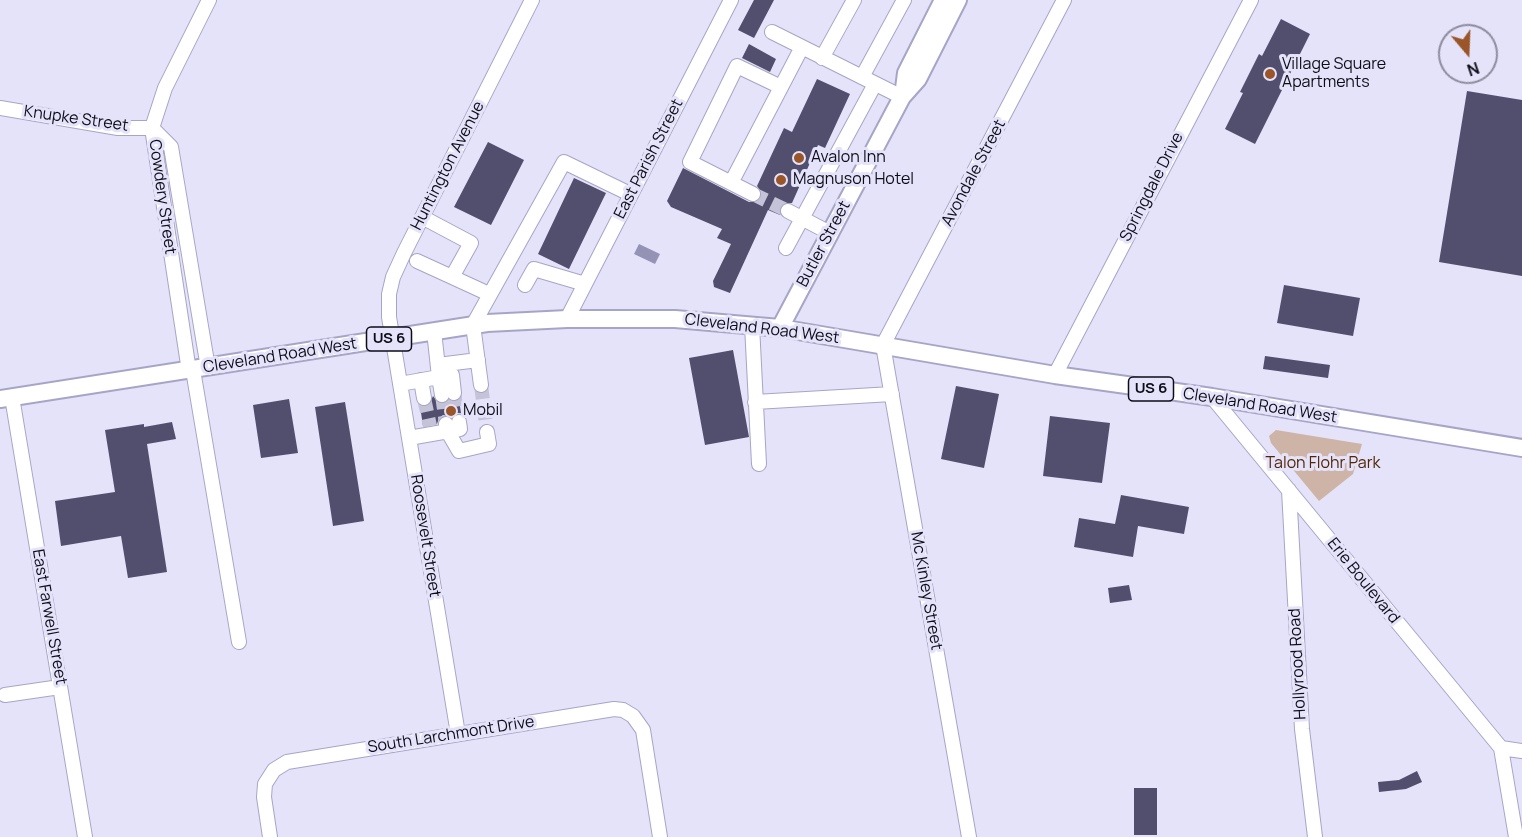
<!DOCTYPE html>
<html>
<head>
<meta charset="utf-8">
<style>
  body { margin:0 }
  #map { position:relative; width:1522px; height:837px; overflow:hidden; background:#e4e3f9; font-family:Manrope,sans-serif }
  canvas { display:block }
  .north { position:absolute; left:1438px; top:24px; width:60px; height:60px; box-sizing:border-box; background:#e4e3f9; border:2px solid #8e8d9f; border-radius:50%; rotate:161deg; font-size:16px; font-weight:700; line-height:24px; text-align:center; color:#0d0c18 }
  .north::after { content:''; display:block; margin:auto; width:21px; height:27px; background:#9a5529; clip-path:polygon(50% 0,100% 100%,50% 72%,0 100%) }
</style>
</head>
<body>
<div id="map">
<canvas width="1522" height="837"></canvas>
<div class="north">N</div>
</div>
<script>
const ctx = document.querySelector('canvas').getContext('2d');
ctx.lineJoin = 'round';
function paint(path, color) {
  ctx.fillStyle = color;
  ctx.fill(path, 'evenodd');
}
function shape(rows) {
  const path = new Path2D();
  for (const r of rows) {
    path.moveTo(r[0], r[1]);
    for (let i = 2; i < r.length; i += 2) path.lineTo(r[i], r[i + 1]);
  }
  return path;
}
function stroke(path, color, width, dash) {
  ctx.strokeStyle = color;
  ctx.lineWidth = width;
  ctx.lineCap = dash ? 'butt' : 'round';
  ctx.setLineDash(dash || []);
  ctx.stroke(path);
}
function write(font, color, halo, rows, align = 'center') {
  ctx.font = font + ' Manrope,sans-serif';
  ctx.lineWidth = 6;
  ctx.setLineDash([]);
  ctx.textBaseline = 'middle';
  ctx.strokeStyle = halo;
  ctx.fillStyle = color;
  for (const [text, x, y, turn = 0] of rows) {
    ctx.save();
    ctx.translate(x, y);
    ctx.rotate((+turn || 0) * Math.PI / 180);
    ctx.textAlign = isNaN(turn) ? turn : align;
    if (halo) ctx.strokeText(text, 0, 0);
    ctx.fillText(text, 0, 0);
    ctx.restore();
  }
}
paint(shape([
  [1276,430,1362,444,1353,474,1319,501,1271,443,1269,436]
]), '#ceb4a6');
paint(shape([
  [639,244,660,254,655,264,634,254]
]), '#9593b5');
paint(shape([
  [754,0,774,0,754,38,738,30],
  [1281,19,1310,34,1255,144,1225,129,1243,93,1240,92,1259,54,1262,56],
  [749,44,776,59,770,72,742,58],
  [817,79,850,94,825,148,818,145,792,203,783,204,780,207,780,215,768,210,730,293,714,287,713,281,731,244,717,238,722,229,671,207,667,201,683,168,749,202,758,201,762,193,757,186,784,128,792,132],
  [1467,91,1522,100,1522,276,1439,262],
  [488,142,524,160,491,225,454,207],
  [574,178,606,193,569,269,538,254],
  [1284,285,1360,298,1353,336,1277,323],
  [733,350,749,437,705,445,689,358],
  [1265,356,1330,365,1328,378,1263,369],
  [956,386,999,394,984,468,941,459],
  [433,396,439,404,444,404,449,400,454,402,459,400,461,413,457,413,452,417,443,415,439,418,437,424,423,426,420,406,429,405],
  [289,399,298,453,261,458,253,405],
  [345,402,364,521,333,526,315,407],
  [1050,416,1110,423,1102,483,1043,476],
  [172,422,176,439,147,444,167,572,128,578,121,536,61,546,55,501,115,492,105,430,144,424,144,427],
  [1121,495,1189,507,1184,534,1138,526,1133,557,1074,547,1079,518,1115,524],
  [1129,585,1132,600,1110,603,1108,588],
  [1417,771,1422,782,1406,789,1379,792,1378,782,1399,780],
  [1134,788,1157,788,1157,835,1134,835]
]), '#514f6d');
stroke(shape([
  [753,194,788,211],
  [481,385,487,432],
  [454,393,459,422],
  [442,395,446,424],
  [424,398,430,426]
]), '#c4c3d7', 14, [14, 7]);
const minor = shape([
  [772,32,902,97],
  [822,58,854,0],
  [862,77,904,0],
  [0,108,118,128,152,128],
  [152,128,171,147,208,368],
  [731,183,802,47],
  [753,194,690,162,737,66,781,87],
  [788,211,830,233],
  [422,217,471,243,452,277,489,294],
  [786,248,875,84],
  [417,261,452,277],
  [525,285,534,269,585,284],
  [567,319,731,0],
  [752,325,759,464],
  [438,365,478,360],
  [193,370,239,642],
  [189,371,152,128,165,88,209,0],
  [1055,375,1251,0],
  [421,380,424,398],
  [400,384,439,377,434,331],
  [481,385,473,325,564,162,630,194],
  [442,395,439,377,452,375,454,393],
  [12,397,85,837],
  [1212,397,1501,748,1522,751],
  [755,402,892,394],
  [446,424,448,432,459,451,489,444,487,432],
  [409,438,460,429,459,422],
  [1289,490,1302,729,1315,837],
  [5,695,60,687],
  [458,734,389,317,389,294,393,277,404,253,532,0],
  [1501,748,1516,837],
  [270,837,264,797,265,784,274,770,287,762,614,709,623,710,633,716,643,730,660,837],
  [969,837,883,345,1064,0]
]);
const major = shape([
  [903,96,906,73,943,0],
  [780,328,902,97,918,79,958,0],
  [0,399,487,323,567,319,675,319,780,328,1055,375,1212,397,1522,448]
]);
stroke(minor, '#a7a5c7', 16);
stroke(major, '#a7a5c7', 20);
stroke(minor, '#fff', 14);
stroke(major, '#fff', 16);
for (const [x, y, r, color] of [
  [1270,74,6,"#9a5529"],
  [799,158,6,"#9a5529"],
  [781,180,6,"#9a5529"],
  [451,411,6,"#9a5529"]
]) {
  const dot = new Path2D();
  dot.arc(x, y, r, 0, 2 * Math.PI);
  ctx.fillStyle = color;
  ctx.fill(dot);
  stroke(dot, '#e4e3f9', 2);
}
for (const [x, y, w] of [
  [389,339,45],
  [1151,389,45]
]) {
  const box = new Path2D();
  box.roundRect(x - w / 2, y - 12, w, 24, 4.5);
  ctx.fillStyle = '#e4e3f9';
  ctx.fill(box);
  stroke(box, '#0d0c18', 1.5);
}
write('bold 15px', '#0d0c18', null, [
  ["US 6",389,339],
  ["US 6",1151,389]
]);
write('16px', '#0d0c18', '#e4e3f9', [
  ["Village Square",1282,65],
  ["Apartments",1282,83],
  ["Avalon Inn",811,158],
  ["Magnuson Hotel",793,180],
  ["Mobil",463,411]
], 'left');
write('16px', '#0d0c18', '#e4e3f9', [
  ["Knupke Street",76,119,8],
  ["East Parish Street",649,159,-63],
  ["Huntington Avenue",448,166,-63],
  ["Avondale Street",974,173,-62],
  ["Springdale Drive",1152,187,-63],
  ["Cowdery Street",162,197,82],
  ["Butler Street",824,244,-62],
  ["Cleveland Road West",762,329,7],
  ["Cleveland Road West",280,356,-9],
  ["Cleveland Road West",1260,406,9],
  ["Roosevelt Street",425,536,81],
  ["Erie Boulevard",1363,581,51],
  ["Mc Kinley Street",926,591,80],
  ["East Farwell Street",49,617,80],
  ["Hollyrood Road",1298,664,-93],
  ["South Larchmont Drive",451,735,-9]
]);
write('16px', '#532505', '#e4e3f9', [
  ["Talon Flohr Park",1323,464]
]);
</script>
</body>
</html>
